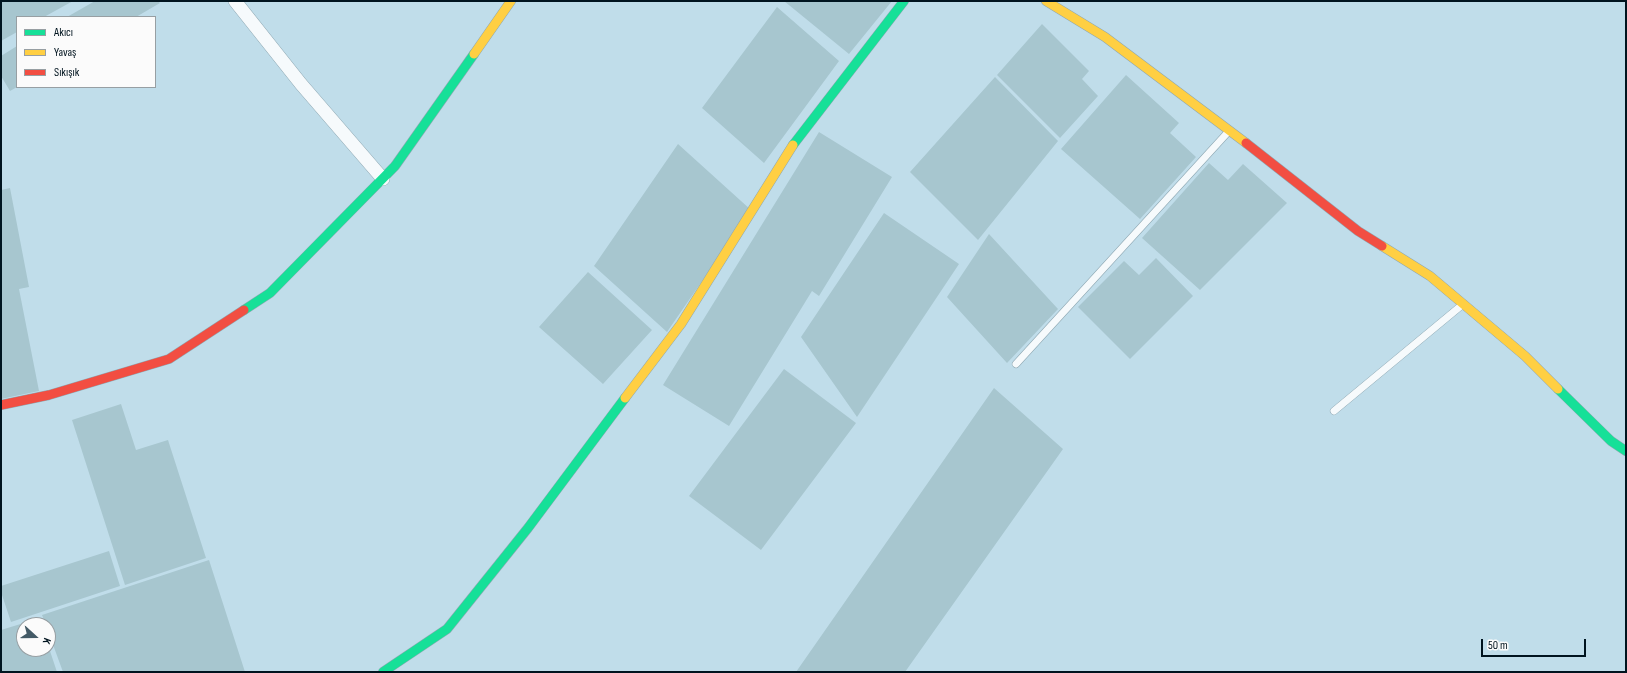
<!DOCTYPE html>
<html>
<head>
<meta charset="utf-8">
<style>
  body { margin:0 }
  #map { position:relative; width:1627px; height:673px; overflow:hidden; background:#c0ddea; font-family:"Sofia Sans Condensed",sans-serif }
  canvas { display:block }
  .frame { position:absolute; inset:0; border:2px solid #00141f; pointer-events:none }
  .legend { position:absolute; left:16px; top:16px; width:140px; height:72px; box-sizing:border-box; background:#fbfbfb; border:1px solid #979fa3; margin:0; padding:5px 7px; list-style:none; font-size:12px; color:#00141f }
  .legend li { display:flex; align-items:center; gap:8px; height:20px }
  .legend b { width:20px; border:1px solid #979fa3 }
  .north { position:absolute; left:16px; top:617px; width:40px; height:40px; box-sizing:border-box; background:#fbfbfb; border:1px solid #979fa3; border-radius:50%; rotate:111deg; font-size:11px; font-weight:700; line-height:16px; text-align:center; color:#00141f }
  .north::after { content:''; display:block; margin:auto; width:14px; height:18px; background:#435a66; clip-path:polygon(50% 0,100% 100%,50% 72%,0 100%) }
  .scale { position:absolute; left:1481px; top:639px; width:105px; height:18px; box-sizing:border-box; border:2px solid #00141f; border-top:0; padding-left:5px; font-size:12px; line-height:14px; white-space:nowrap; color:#00141f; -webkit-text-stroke:3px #fbfbfb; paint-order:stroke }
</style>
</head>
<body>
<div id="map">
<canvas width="1627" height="673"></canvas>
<div class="frame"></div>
<ul class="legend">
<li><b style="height:5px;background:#16e098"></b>Akıcı</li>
<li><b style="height:5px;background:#ffcf43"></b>Yavaş</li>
<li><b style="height:5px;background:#f24e42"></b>Sıkışık</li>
</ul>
<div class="north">K</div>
<div class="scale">50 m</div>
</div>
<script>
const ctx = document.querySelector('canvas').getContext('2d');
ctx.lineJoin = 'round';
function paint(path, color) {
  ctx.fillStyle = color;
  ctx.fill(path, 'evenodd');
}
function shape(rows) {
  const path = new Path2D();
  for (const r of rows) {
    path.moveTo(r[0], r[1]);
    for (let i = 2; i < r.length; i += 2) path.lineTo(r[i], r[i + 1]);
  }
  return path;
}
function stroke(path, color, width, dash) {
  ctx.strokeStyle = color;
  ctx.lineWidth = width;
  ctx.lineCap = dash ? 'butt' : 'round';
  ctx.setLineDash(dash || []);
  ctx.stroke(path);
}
paint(shape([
  [1,1,73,1,44,17,17,17,17,32,1,41],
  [95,1,158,1,160,3,136,17,67,17],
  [784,1,892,1,849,54],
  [777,7,839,61,764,163,702,108],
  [1042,24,1089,71,1082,79,1098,96,1060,138,997,75],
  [17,46,17,87,10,91,1,76,1,56],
  [1126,75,1179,123,1170,133,1196,157,1140,219,1061,149],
  [995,77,1058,141,978,240,910,172],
  [819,132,892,177,819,296,812,291,729,426,663,385],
  [678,144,751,210,667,332,594,266],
  [1209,163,1228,180,1243,164,1287,203,1200,290,1142,238],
  [10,188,29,287,19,289,39,391,1,399,1,190],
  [884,213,959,264,857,417,801,337],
  [989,234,1058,309,1007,363,947,297],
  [1156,258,1193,296,1130,359,1078,307,1124,261,1139,275],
  [588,272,652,330,603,384,539,327],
  [784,369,856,423,761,550,689,496],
  [994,388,1063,449,905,672,796,672],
  [121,404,136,450,168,440,206,558,125,585,72,420],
  [109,551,120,586,11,622,1,592,1,586],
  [209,560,245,672,63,672,48,631,48,625,46,625,42,615],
  [40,618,42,625,24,625,24,649,48,649,48,645,57,672,1,672,1,630]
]), '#a7c6cf');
const lane = shape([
  [1016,364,1229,131],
  [1334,411,1462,305]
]);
const street = shape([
  [235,1,301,84,383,179]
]);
const fast = shape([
  [793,145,904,1],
  [244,310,270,293,395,166,474,54],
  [1558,389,1611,441,1626,451],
  [383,672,447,629,528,528,625,398]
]);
const slow = shape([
  [1046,1,1105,37,1246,143],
  [474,54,511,1],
  [1382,246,1430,276,1525,356,1558,389],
  [625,398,681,324,793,145]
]);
const jam = shape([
  [1246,143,1358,231,1382,246],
  [1,405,49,395,169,359,244,310]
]);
stroke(lane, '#8da7b2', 8);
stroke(street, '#8da7b2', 14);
stroke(fast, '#8da7b2', 10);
stroke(slow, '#8da7b2', 10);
stroke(jam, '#8da7b2', 10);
stroke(lane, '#f6fafc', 7);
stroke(street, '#f6fafc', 13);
stroke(fast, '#16e098', 9);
stroke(slow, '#ffcf43', 9);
stroke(jam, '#f24e42', 9);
</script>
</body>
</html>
